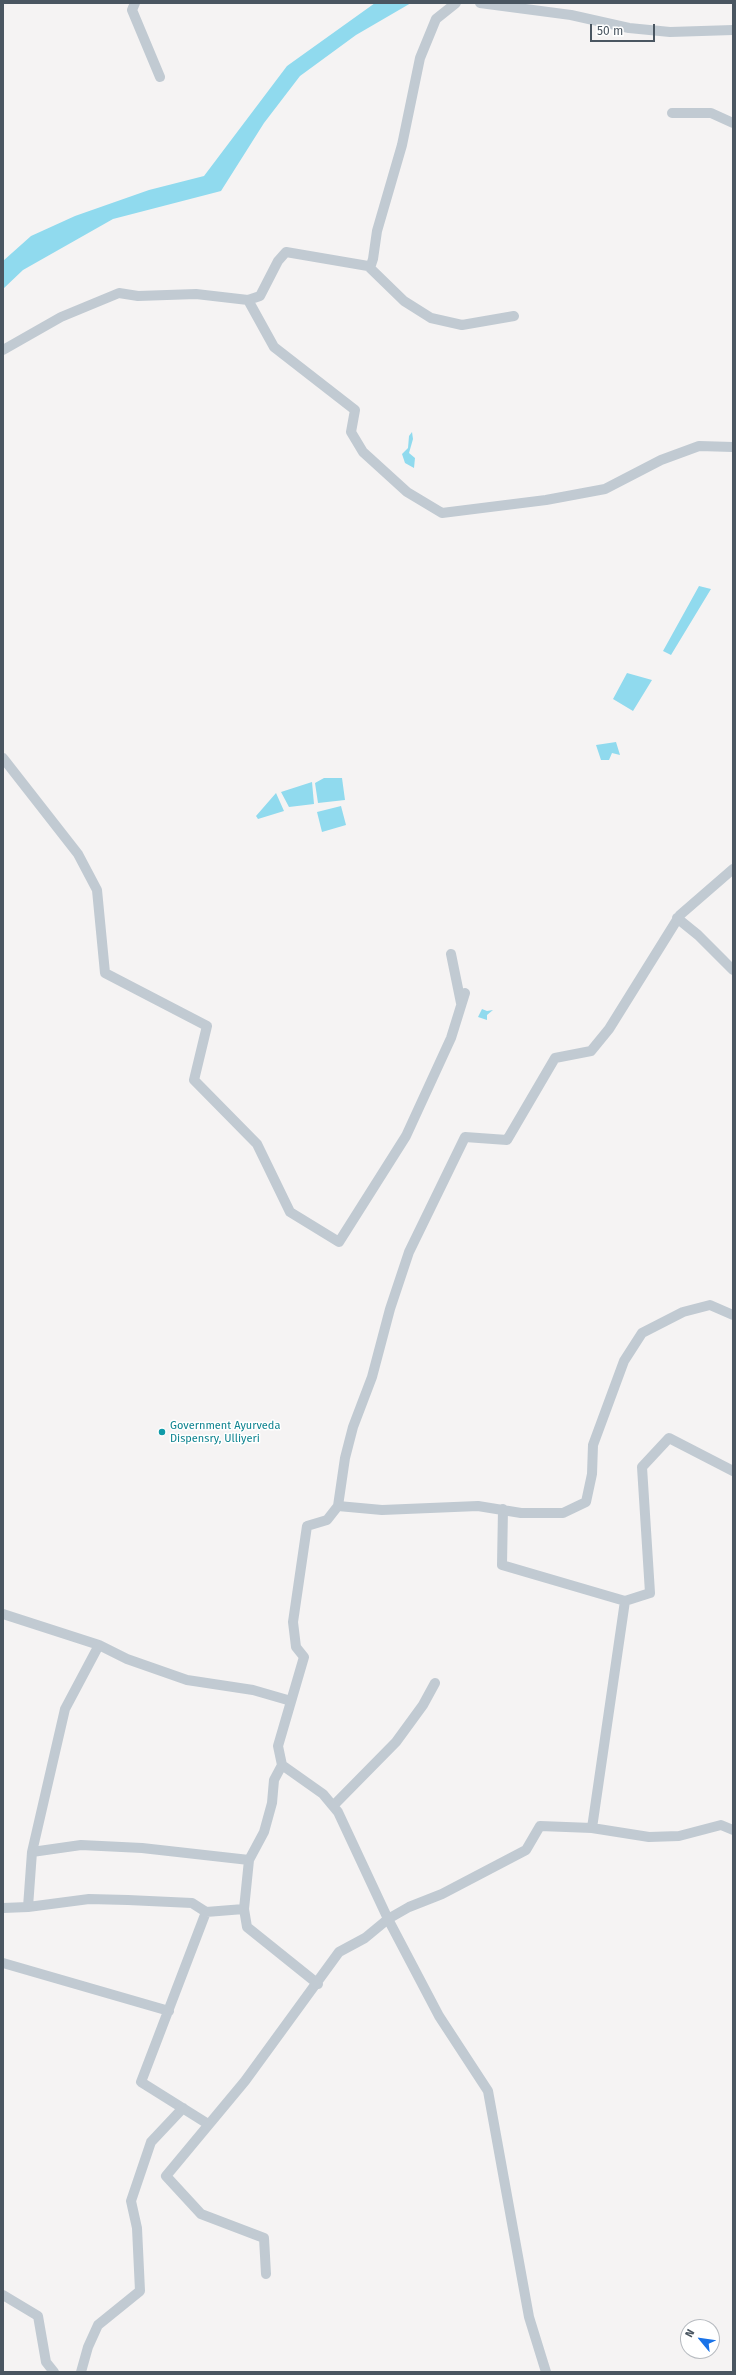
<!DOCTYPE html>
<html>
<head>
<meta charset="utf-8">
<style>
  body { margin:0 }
  #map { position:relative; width:736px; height:2375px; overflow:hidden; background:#f5f3f3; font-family:"Fira Sans",sans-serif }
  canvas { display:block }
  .frame { position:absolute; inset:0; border:4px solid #4a5661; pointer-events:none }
  .north { position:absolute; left:680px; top:2319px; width:40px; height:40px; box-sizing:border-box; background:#fff; border:1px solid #b7bbc0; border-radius:50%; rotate:299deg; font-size:11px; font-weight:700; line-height:16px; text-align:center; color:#4a5661 }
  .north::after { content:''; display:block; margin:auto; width:14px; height:18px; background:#1a73e8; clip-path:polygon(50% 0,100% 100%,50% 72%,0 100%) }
  .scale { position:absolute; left:590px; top:24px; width:65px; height:18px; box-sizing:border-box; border:2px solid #4a5661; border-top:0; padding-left:5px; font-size:12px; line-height:14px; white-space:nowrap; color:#4a5661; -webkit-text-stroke:3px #fff; paint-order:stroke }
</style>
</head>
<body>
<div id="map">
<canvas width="736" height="2375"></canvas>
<div class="frame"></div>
<div class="north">N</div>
<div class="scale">50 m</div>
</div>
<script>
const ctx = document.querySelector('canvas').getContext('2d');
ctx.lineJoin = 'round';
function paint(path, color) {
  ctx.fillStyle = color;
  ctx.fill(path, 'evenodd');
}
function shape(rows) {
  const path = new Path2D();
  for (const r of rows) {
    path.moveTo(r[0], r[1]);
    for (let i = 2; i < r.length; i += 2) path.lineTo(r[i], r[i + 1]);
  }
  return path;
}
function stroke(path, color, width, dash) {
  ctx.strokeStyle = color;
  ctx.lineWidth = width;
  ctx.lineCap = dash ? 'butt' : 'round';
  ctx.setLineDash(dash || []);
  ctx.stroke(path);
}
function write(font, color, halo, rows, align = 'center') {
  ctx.font = font + ' "Fira Sans",sans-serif';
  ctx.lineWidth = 3;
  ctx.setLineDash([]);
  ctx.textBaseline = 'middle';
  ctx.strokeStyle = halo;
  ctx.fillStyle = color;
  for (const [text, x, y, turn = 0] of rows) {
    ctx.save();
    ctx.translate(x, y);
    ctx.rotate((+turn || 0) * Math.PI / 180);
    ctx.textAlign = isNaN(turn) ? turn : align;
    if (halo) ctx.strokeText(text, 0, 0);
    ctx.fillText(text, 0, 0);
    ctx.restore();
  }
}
paint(shape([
  [375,3,411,3,356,35,300,76,264,123,221,191,113,219,23,270,3,289,3,261,31,236,75,216,149,190,204,176,287,66],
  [412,432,413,439,409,453,415,458,414,468,405,463,402,454,408,448,409,436],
  [699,586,711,589,671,655,663,651],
  [627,673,652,680,633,711,613,699],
  [616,742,620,755,612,753,609,760,601,760,596,745],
  [324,778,342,778,345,800,318,803,315,783],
  [312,782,314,804,289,807,281,792],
  [276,793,284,811,258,819,256,816],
  [341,806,346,825,322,832,317,812],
  [482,1009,487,1011,493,1010,487,1015,487,1020,478,1017]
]), '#90daee');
stroke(shape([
  [135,3,132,10,160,77],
  [480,3,571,15,629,28,670,32,733,30],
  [672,113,711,113,733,123],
  [368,266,371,265,373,259,377,231,402,145,420,58,436,19,456,3],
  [248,300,274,347,355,410,351,432,363,452,407,492,442,513,546,500,605,489,661,460,699,446,733,447],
  [3,350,61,317,119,293,138,296,196,294,248,300,260,296,278,261,286,252,368,266,404,301,431,318,462,325,514,316],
  [3,758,78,854,97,890,105,973,207,1026,194,1080,257,1144,290,1212,339,1242,406,1136,451,1038,465,993],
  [677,918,698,935,733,970],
  [451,954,461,1003],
  [338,1506,382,1510,478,1506,521,1513,563,1513,586,1502,592,1474,593,1445,624,1361,642,1333,683,1312,710,1305,733,1315],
  [503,1509,502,1565,625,1601],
  [3,1614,99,1645,127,1659,187,1680,253,1690,291,1701],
  [99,1645,65,1709,32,1852,28,1907,89,1899,128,1900,192,1903,206,1912],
  [282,1765,274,1780,272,1803,264,1832,249,1860,244,1909,247,1927,318,1984],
  [333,1806,396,1742,423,1705,435,1683],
  [592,1828,625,1601,650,1593,642,1467,669,1438,733,1471],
  [32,1852,81,1845,142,1848,249,1860],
  [3,1908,28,1907],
  [3,1963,169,2011],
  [208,2124,141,2082,206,1912,244,1909],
  [266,2274,264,2238,201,2214,166,2176,245,2081,339,1952,365,1938,388,1919,409,1907,442,1894,526,1850,540,1826,592,1828,649,1837,679,1836,721,1825,733,1830],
  [3,2295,38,2316,46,2362,54,2372],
  [81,2372,88,2347,98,2325,140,2291,137,2228,131,2201,151,2142,183,2108],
  [546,2372,529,2317,488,2091,439,2016,388,1919,338,1812,323,1794,282,1765,278,1746,304,1657,296,1647,293,1622,307,1526,327,1520,338,1506,345,1458,353,1427,372,1377,390,1309,409,1252,465,1137,507,1140,555,1058,591,1051,609,1029,680,915,733,869]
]), '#c1cad2', 10);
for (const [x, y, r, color] of [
  [162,1432,4,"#0f9aa8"]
]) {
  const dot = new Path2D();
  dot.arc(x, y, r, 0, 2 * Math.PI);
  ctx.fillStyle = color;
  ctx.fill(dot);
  stroke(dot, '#fff', 1.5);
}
write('11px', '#0d838f', '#fff', [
  ["Government Ayurveda",170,1426],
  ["Dispensry, Ulliyeri",170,1439]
], 'left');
</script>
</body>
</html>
